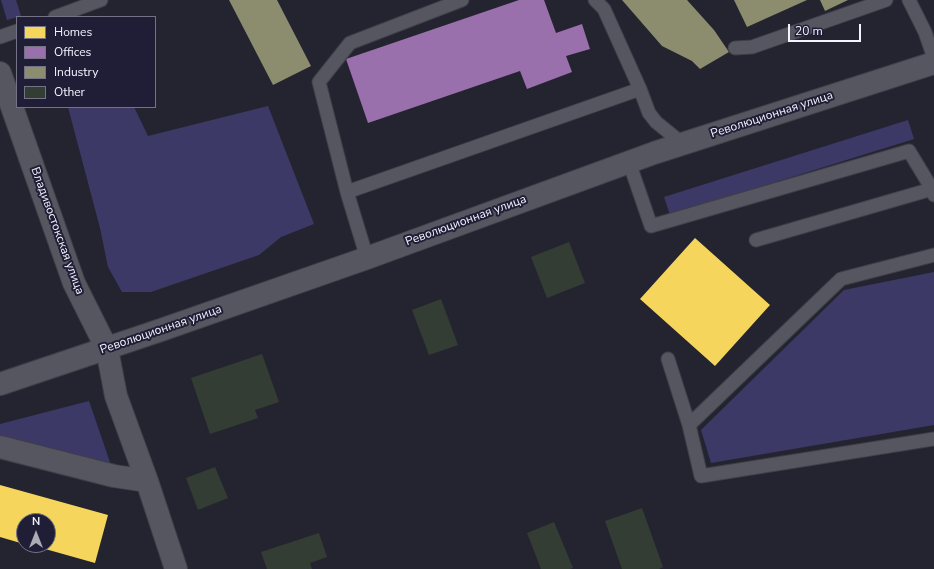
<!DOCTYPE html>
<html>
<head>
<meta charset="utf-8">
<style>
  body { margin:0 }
  #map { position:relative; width:934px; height:569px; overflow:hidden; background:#242430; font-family:"Nunito Sans",sans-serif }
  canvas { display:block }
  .legend { position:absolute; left:16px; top:16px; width:140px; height:92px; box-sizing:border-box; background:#1f1e36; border:1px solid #747386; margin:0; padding:5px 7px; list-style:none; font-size:12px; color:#f3f3fd }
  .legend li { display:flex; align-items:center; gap:8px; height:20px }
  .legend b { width:20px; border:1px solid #747386 }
  .north { position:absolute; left:16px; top:513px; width:40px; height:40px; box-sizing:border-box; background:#1f1e36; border:1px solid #747386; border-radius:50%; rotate:0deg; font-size:11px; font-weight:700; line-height:16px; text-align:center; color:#f3f3fd }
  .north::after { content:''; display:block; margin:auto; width:14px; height:18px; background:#ababb5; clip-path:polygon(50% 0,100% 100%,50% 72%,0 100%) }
  .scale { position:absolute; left:788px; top:24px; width:73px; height:18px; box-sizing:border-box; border:2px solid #f3f3fd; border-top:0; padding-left:5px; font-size:12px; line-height:14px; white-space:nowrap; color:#f3f3fd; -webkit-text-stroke:3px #1f1e36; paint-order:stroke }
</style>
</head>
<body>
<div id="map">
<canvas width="934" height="569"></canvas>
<ul class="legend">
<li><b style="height:11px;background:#f6d55c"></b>Homes</li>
<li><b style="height:11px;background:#9970ab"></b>Offices</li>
<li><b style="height:11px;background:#8c8c6e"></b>Industry</li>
<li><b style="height:11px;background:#343d34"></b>Other</li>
</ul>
<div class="north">N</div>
<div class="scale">20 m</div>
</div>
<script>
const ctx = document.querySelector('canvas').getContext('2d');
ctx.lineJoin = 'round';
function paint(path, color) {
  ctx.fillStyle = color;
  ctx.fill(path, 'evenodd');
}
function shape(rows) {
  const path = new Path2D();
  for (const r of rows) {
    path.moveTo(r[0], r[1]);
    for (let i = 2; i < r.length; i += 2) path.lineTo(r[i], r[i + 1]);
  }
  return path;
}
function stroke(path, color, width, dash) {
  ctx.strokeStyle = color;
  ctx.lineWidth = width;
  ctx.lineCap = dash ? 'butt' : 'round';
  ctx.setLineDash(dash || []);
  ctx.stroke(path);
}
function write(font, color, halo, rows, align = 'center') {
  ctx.font = font + ' "Nunito Sans",sans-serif';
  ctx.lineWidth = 4;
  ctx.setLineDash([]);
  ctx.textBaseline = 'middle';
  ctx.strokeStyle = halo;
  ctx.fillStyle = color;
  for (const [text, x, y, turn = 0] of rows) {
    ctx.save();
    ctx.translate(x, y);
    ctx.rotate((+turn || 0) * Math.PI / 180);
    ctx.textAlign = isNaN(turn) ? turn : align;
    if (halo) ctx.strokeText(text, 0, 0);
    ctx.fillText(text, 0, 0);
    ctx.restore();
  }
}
paint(shape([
  [1,0,16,0,21,16,7,20],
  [268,106,314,224,281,237,259,255,151,292,122,292,108,267,100,228,68,107,134,107,148,136],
  [908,120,914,139,670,215,664,197],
  [934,272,934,425,711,463,701,430,844,290],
  [89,401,113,471,0,438,0,424]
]), '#3d3967');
paint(shape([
  [695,238,770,305,715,366,640,299],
  [0,485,108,515,95,563,31,545,48,545,48,521,24,521,24,544,0,537]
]), '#f6d55c');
paint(shape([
  [519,0,544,0,556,33,582,24,590,49,566,56,572,72,527,89,520,71,368,123,346,59]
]), '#9970ab');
paint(shape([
  [229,0,277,0,311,66,273,85],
  [622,0,687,0,714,30,729,52,700,69,692,61,662,46],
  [734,0,807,0,747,27],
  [820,0,848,0,825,11]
]), '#8c8c6e');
paint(shape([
  [569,242,585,283,547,298,531,257],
  [441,299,458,345,429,355,412,310],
  [262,354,279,402,255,410,258,418,210,434,191,378],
  [215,467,228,498,198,510,186,478],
  [642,508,663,567,659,569,622,569,605,521],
  [554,522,573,568,570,569,541,569,527,533],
  [319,533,327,557,310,563,312,569,267,569,261,552]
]), '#343d34');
const lane = shape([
  [595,0,604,9,640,89],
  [909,0,925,32,934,58],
  [55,17,101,0],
  [0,37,17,31],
  [735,48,752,47,886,0],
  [629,162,651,226,909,151,932,189,934,195],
  [347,192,319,82,350,43,462,0],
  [756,240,932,189],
  [934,255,841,279,689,425,701,476,934,439],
  [367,258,347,192,640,89,649,113,656,122,683,144],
  [668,359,689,425]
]);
const secondary = shape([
  [0,73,74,283,107,349,116,396,147,481,176,569],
  [0,384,161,330,367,258,654,153,934,63],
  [0,447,114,476,147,481]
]);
stroke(lane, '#3f3f49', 15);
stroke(secondary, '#3f3f49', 24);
stroke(lane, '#565661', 13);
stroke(secondary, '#565661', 22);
write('12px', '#f3f3fd', '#1f1e36', [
  ["Революционная улица",772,115,-18],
  ["Революционная улица",466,221,-20],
  ["Владивостокская улица",57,231,70],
  ["Революционная улица",161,330,-19]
]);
</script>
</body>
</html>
